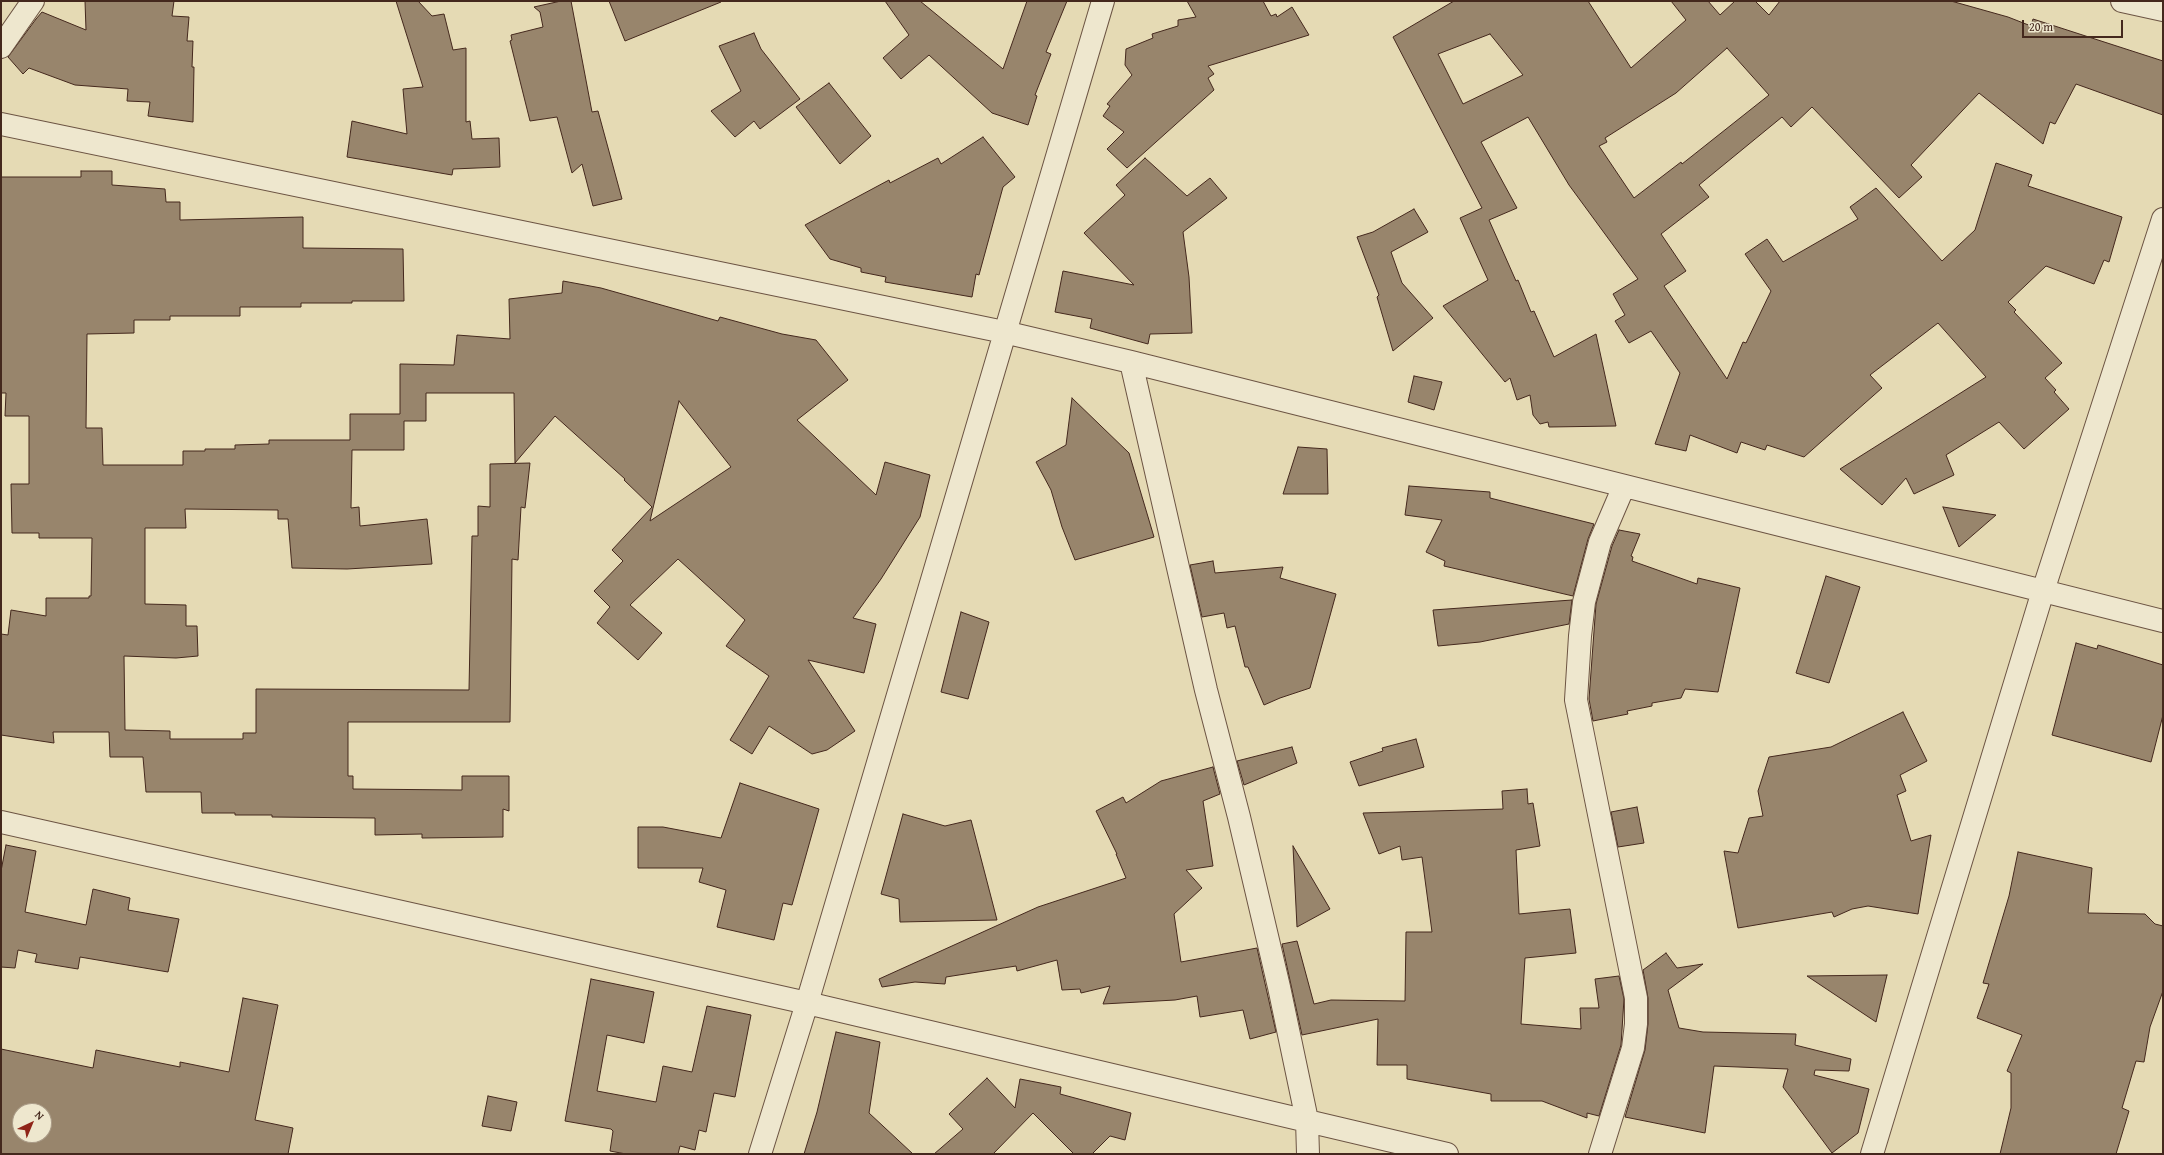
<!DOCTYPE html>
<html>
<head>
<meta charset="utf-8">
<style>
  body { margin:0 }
  #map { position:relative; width:2164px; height:1155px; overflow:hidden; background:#e5dab4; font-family:"Gentium Book Plus",serif }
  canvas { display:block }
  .frame { position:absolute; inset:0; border:2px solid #44281d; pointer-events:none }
  .north { position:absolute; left:12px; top:1103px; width:40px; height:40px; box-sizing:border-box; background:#eee7ce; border:1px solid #aa9b87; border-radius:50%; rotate:44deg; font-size:11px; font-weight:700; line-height:16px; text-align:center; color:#44281d }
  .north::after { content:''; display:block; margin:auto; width:14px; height:18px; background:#8f2418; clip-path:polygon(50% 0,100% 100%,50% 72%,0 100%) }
  .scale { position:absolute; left:2022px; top:20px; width:101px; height:18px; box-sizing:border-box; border:2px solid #44281d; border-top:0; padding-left:5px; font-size:12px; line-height:14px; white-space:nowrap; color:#44281d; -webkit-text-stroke:3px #eee7ce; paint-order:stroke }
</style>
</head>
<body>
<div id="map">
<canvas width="2164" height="1155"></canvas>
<div class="frame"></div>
<div class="north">N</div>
<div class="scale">20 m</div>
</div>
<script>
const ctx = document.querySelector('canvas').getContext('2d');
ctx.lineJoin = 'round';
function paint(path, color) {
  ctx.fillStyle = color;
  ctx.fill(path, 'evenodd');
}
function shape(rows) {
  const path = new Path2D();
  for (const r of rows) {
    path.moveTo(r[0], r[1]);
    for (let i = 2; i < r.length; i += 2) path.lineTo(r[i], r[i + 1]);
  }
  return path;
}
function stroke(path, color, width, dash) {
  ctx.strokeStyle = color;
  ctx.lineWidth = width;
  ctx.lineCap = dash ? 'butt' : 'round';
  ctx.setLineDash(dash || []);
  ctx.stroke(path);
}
const building = shape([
  [85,1,174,1,172,16,189,17,187,41,193,41,192,67,194,67,193,122,148,116,150,102,127,101,128,89,75,85,29,68,23,74,8,57,36,19,42,12,86,30,85,1],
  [396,1,418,1,432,16,444,14,453,50,466,48,466,122,470,121,472,139,499,138,500,167,453,169,452,175,347,157,352,121,407,134,403,89,423,87,396,1],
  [561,1,571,1,592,112,598,111,622,199,593,206,582,164,572,173,557,117,530,121,510,41,512,40,511,35,543,27,540,12,534,7,561,1],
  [609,1,720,1,721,2,625,41,609,1],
  [885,1,920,1,1003,69,1027,1,1067,1,1046,52,1051,54,1035,95,1037,96,1028,125,992,113,929,55,901,79,883,58,909,35,885,1],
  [1187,1,1263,1,1271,16,1276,14,1277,17,1292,7,1309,35,1208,66,1214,74,1208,78,1214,90,1127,168,1107,149,1124,132,1103,116,1110,106,1107,104,1132,75,1125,65,1126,49,1153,38,1152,34,1178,26,1178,20,1196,17,1187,1],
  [1454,1,1588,1,1631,68,1686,20,1671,1,1708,1,1720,15,1735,1,1755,1,1769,15,1780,1,1951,1,2008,17,2031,26,2033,19,2163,61,2163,115,2076,84,2055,124,2050,122,2043,144,1979,93,1911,165,1922,177,1899,198,1812,107,1791,127,1782,117,1699,185,1709,197,1661,234,1686,271,1664,286,1727,379,1743,342,1746,343,1771,291,1745,254,1767,239,1783,262,1858,219,1850,207,1876,188,1942,261,1975,230,1996,163,2032,175,2028,186,2122,217,2109,262,2104,260,2094,284,2046,266,2008,302,2016,310,2014,312,2062,363,2045,378,2056,390,2054,392,2069,409,2024,449,1999,422,1946,455,1954,475,1914,494,1906,478,1882,505,1840,469,1986,377,1938,323,1870,375,1882,388,1804,457,1767,445,1765,450,1741,442,1737,453,1690,435,1686,451,1655,444,1680,373,1651,331,1629,343,1615,321,1625,315,1613,294,1638,279,1569,185,1528,117,1481,142,1517,208,1489,220,1516,281,1518,280,1531,312,1534,311,1554,357,1596,334,1616,426,1549,427,1548,422,1540,424,1533,415,1530,395,1517,400,1510,378,1505,382,1443,306,1488,280,1460,218,1482,208,1393,37,1454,1],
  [1490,34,1523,75,1463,104,1438,54,1490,34],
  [1727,48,1769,95,1682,164,1681,162,1634,198,1599,146,1607,142,1605,138,1676,93,1727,48],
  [754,33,761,49,800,99,760,129,754,121,735,137,711,111,741,91,719,46,754,33],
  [829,83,871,136,840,164,796,107,829,83],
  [983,137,1015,177,1003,187,979,275,976,274,972,297,885,282,886,277,861,272,861,268,830,259,805,225,889,180,890,183,938,158,941,164,983,137],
  [1145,158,1187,196,1210,178,1227,198,1183,232,1189,277,1192,333,1150,334,1148,344,1090,328,1092,319,1055,312,1063,271,1134,285,1084,233,1125,195,1116,185,1145,158],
  [81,171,112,171,112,185,165,189,166,202,180,202,180,220,303,217,303,248,403,249,404,301,352,301,352,303,301,303,301,307,240,307,240,316,170,316,170,320,134,320,134,333,87,334,86,428,102,428,103,465,183,465,183,451,205,451,205,449,235,449,235,445,269,444,269,440,350,440,350,414,400,414,400,364,454,365,457,335,510,339,509,299,562,293,563,281,601,288,718,321,720,317,782,334,816,340,848,380,797,420,876,495,885,462,930,475,920,517,881,579,853,618,876,624,864,673,808,660,855,731,827,750,812,754,769,726,752,754,730,740,769,676,726,646,745,620,678,559,630,605,662,633,638,660,597,623,610,607,594,591,623,561,612,550,652,507,624,480,625,479,555,416,515,463,514,393,426,393,426,421,404,421,404,450,352,450,351,508,359,507,360,526,427,519,432,564,347,569,292,568,288,519,278,519,278,510,185,509,186,528,145,528,145,604,186,605,186,626,197,626,198,656,176,658,124,656,125,730,170,731,170,739,243,739,243,733,256,733,256,689,469,690,472,536,478,536,478,506,490,507,490,464,530,463,525,508,521,507,518,560,512,559,510,722,348,722,348,776,353,776,353,789,462,790,462,776,509,776,509,811,503,809,503,837,422,838,422,834,375,835,375,818,272,817,272,815,235,815,235,813,202,813,201,792,146,792,143,757,110,757,109,732,53,732,54,743,1,735,1,634,8,635,11,610,46,616,46,598,89,598,89,596,91,596,92,538,39,538,39,533,12,533,11,484,29,484,29,416,5,416,6,393,1,393,1,177,81,177,81,171],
  [679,401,731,467,650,521,653,508,679,401],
  [1414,209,1428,232,1391,252,1402,283,1433,318,1393,351,1377,297,1379,295,1357,237,1373,232,1414,209],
  [1414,376,1442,382,1434,410,1408,402,1414,376],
  [1072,398,1129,453,1154,537,1075,560,1062,527,1051,490,1036,462,1066,445,1072,398],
  [1298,447,1327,449,1328,494,1283,494,1298,447],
  [1409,486,1490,492,1490,498,1594,524,1588,539,1573,596,1444,566,1445,561,1426,552,1442,520,1405,515,1409,486],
  [1943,507,1996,515,1959,547,1943,507],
  [1619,530,1640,534,1631,556,1633,557,1632,561,1697,584,1698,578,1740,588,1718,692,1685,689,1681,698,1652,703,1652,706,1627,711,1628,714,1593,721,1589,699,1596,604,1612,546,1619,530],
  [1213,561,1215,573,1283,567,1280,578,1336,594,1310,688,1280,698,1264,705,1248,667,1245,667,1235,626,1227,628,1224,613,1202,617,1190,565,1213,561],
  [1826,576,1860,587,1829,683,1796,673,1826,576],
  [1572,600,1569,624,1480,642,1438,646,1433,610,1572,600],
  [961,612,989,622,968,699,941,692,961,612],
  [2076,643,2097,649,2098,645,2163,665,2163,715,2151,762,2052,735,2076,643],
  [1903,712,1927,761,1900,775,1906,791,1897,795,1911,841,1931,835,1918,914,1868,906,1852,909,1834,917,1832,912,1738,928,1724,851,1738,853,1749,818,1763,816,1758,791,1769,757,1831,747,1903,712],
  [1416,739,1424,767,1359,786,1350,762,1383,751,1382,748,1416,739],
  [1292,747,1297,763,1244,785,1237,761,1292,747],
  [1213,767,1220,794,1203,801,1213,866,1186,870,1202,888,1174,914,1181,962,1257,948,1276,1032,1250,1039,1243,1010,1200,1017,1197,996,1175,1000,1103,1004,1110,986,1081,993,1080,989,1062,990,1057,960,1017,971,1016,966,946,977,945,984,915,982,882,987,879,979,1038,907,1126,878,1116,854,1117,854,1096,811,1123,797,1126,803,1161,781,1213,767],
  [740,783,819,809,792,905,783,903,774,940,717,927,726,890,699,882,703,868,638,868,638,827,663,827,721,838,740,783],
  [1527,789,1528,804,1533,803,1540,846,1516,850,1519,914,1570,909,1576,953,1525,958,1521,1024,1581,1029,1580,1008,1599,1008,1595,979,1619,976,1624,999,1621,1045,1599,1116,1587,1113,1587,1118,1542,1101,1491,1101,1491,1094,1407,1079,1407,1065,1377,1065,1378,1019,1302,1035,1282,944,1297,941,1314,1004,1331,1000,1405,1001,1406,932,1432,932,1422,857,1402,860,1400,846,1379,854,1363,813,1503,809,1502,791,1527,789],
  [1637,807,1644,843,1618,847,1611,812,1637,807],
  [903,814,945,826,971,820,997,920,900,922,899,899,881,894,903,814],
  [6,845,36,851,25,912,86,925,93,889,130,898,128,910,179,919,168,972,80,957,78,969,35,962,37,954,18,950,15,968,1,967,1,871,6,845],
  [1293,846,1330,909,1297,927,1293,846],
  [2018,852,2092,868,2088,913,2145,914,2155,924,2163,926,2163,991,2150,1027,2144,1062,2136,1061,2122,1108,2129,1111,2116,1154,2000,1154,2011,1108,2011,1073,2007,1071,2022,1035,1977,1018,1989,984,1983,983,2009,896,2018,852],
  [1666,953,1677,968,1703,964,1668,990,1679,1028,1703,1032,1796,1034,1795,1045,1851,1059,1849,1071,1815,1070,1814,1075,1869,1089,1858,1133,1832,1153,1783,1087,1788,1069,1714,1066,1705,1133,1625,1117,1645,1050,1648,1024,1648,998,1643,970,1666,953],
  [1887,975,1876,1022,1807,976,1887,975],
  [591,979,654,992,644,1043,607,1035,597,1091,656,1102,663,1066,692,1072,707,1006,751,1015,735,1097,714,1093,706,1132,699,1130,695,1150,680,1146,678,1154,626,1154,610,1151,613,1131,611,1129,565,1121,591,979],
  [243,998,278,1005,255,1120,293,1128,288,1154,1,1154,1,1049,93,1068,96,1050,180,1067,180,1062,229,1072,243,998],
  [20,1111,44,1111,44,1135,20,1135,20,1111],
  [836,1032,880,1042,869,1113,913,1154,804,1154,817,1112,836,1032],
  [987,1078,1015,1108,1020,1079,1061,1087,1060,1094,1131,1113,1125,1140,1110,1136,1092,1154,1074,1154,1033,1113,993,1154,934,1154,963,1129,949,1114,987,1078],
  [488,1096,517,1102,511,1131,482,1126,488,1096]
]);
paint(building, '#98856c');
stroke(building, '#44281d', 1);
const minor = shape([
  [2122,1,2163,10],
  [1,47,33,1],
  [1,124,1004,332,1131,362,2163,621],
  [1131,362,1206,690,1239,817,1279,987,1307,1120,1308,1154],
  [1,822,807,1003,1447,1154],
  [760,1154,807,1003,1103,1],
  [1600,1154,1633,1048,1636,1024,1636,998,1576,700,1580,636,1584,602,1600,542,1624,486],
  [1872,1154,2043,591,2163,219]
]);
stroke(minor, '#6c5443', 24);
stroke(minor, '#eee7ce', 22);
</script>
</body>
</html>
